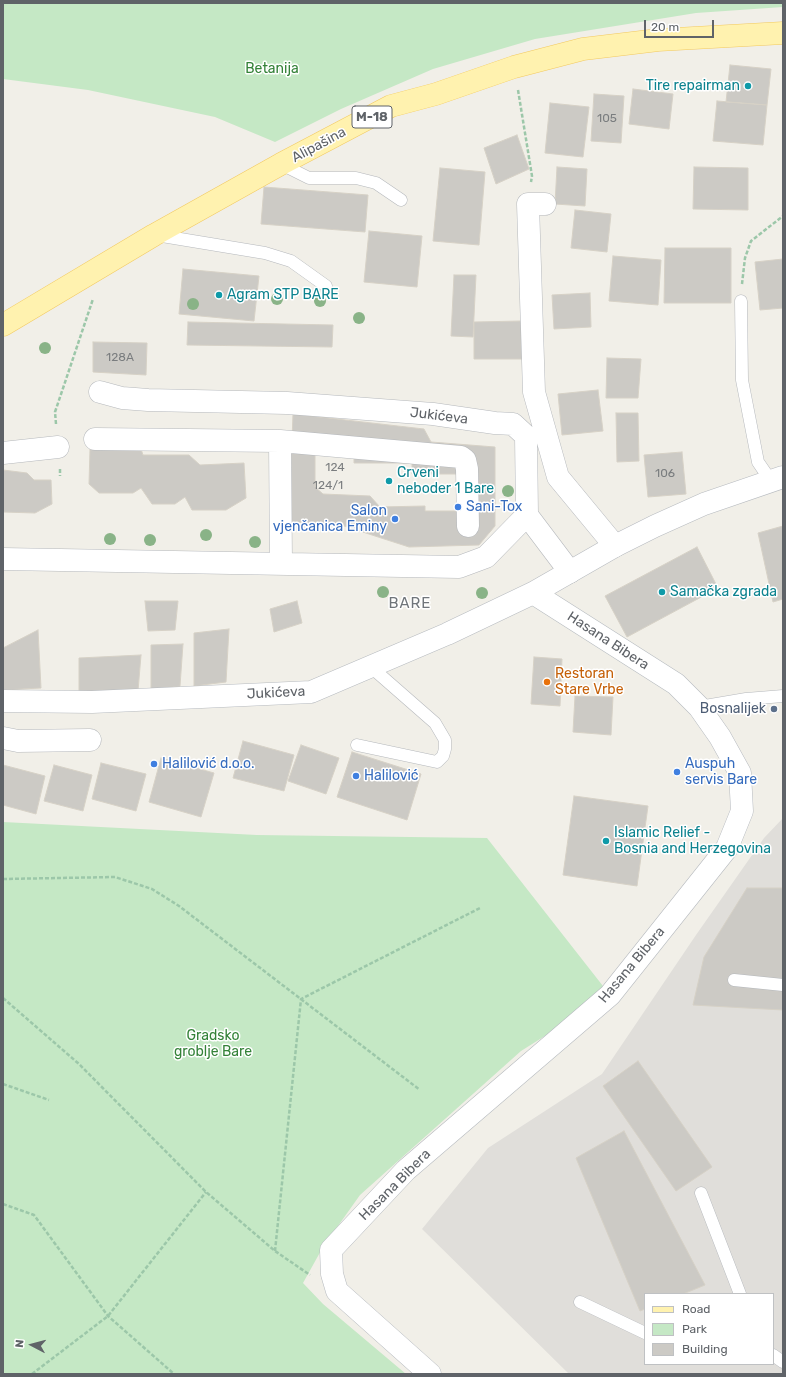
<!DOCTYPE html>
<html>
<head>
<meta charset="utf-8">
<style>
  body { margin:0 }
  #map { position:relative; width:786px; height:1377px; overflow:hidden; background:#f1efe8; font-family:Rubik,sans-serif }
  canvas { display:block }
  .frame { position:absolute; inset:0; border:4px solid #5f6368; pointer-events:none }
  .legend { position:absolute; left:644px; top:1293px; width:130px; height:72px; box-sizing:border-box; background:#fff; border:1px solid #bfc1c3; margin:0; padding:5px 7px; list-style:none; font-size:12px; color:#5f6368 }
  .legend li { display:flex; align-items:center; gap:8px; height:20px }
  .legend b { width:20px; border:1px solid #bfc1c3 }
  .north { position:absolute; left:12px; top:1325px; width:40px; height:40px; -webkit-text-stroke:3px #fff; paint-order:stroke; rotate:276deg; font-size:11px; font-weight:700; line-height:16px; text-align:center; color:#5f6368 }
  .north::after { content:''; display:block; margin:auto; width:14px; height:18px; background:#5f6368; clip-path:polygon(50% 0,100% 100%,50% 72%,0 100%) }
  .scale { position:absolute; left:644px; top:20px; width:70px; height:18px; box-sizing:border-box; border:2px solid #5f6368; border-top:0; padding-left:5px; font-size:12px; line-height:14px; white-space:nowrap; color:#5f6368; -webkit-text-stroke:3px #fff; paint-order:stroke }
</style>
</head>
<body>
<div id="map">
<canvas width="786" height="1377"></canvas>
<div class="frame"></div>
<ul class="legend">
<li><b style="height:5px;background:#fff2af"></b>Road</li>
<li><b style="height:11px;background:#c5e8c5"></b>Park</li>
<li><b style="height:11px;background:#cccac5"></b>Building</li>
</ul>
<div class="north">N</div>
<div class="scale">20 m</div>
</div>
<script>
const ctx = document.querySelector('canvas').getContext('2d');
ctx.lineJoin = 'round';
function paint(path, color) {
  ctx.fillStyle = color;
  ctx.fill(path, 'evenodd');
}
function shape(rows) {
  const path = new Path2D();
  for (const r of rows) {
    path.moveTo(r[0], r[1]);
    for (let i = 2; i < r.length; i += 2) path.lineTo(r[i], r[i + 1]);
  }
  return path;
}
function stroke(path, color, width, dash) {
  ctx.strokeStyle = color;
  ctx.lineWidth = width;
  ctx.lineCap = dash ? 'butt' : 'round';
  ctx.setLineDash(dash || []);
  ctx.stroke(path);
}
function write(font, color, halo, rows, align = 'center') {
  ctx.font = font + ' Rubik,sans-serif';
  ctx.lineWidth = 3;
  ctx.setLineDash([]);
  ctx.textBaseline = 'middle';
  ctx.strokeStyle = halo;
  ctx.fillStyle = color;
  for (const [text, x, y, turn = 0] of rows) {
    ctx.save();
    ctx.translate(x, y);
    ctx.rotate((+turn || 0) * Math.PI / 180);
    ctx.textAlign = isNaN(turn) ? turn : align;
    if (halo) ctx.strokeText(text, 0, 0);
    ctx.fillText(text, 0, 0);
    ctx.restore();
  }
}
paint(shape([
  [783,818,783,1374,569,1374,422,1229,488,1148,602,1074,696,935,764,838],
  [645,1294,773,1294,773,1364,645,1364]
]), '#e0deda');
paint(shape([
  [3,3,783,3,783,7,696,13,535,39,433,69,341,109,275,142,215,117,88,90,3,79],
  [3,822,257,835,487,838,610,995,521,1051,360,1195,323,1247,303,1283,323,1304,406,1374,3,1374]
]), '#c5e8c5');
const building = shape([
  [730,65,771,69,767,105,726,102,730,65],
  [633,89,673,94,669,129,629,124,633,89],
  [594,94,624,96,621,143,591,141,594,94],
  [717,101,767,105,763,145,713,141,717,101],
  [550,103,589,107,583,157,545,153,550,103],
  [517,135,529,169,496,184,484,148,517,135],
  [557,167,587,169,585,206,555,204,557,167],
  [694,167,748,168,748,210,693,209,694,167],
  [440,168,485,172,479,245,433,241,440,168],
  [264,187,368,195,365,232,261,224,264,187],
  [575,210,611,214,607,252,571,248,575,210],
  [369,231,422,236,417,287,364,282,369,231],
  [665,248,731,248,731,303,664,303,665,248],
  [613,256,661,260,658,305,609,301,613,256],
  [783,259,783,308,760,310,755,262,783,259],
  [183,269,259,276,254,321,179,314,183,269],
  [454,275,476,275,473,337,451,336,454,275],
  [590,293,591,327,554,329,552,295,590,293],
  [522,321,522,359,474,359,474,322,522,321],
  [188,322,333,325,332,347,187,345,188,322],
  [93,342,147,343,146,375,93,372,93,342],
  [607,358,641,359,638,398,606,398,607,358],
  [598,390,603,431,562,435,558,394,598,390],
  [616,413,638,413,639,461,617,462,616,413],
  [293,414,424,429,431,442,495,447,495,526,479,545,409,547,338,524,289,522,293,414],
  [90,449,141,449,143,455,189,455,200,465,244,463,246,498,226,510,192,510,185,497,175,504,152,504,141,488,133,493,99,493,89,484,90,449],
  [682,452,686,494,648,497,644,455,682,452],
  [315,453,354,453,354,463,412,463,412,474,462,474,462,511,425,511,425,506,380,507,370,496,323,494,315,487,315,453],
  [3,470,27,473,34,480,51,480,52,504,35,513,3,512,3,470],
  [783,526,783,599,773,602,758,533,783,526],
  [697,547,718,588,627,637,605,596,697,547],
  [145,601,178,601,175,630,148,631,145,601],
  [297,601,302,623,274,632,270,609,297,601],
  [229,629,226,682,194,686,194,633,229,629],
  [38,630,41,688,3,690,3,648,38,630],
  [183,644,180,686,151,690,151,645,183,644],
  [141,655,138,691,79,693,79,658,141,655],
  [534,657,562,659,560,706,531,704,534,657],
  [575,696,613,697,611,735,573,732,575,696],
  [243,741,294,755,284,791,233,778,243,741],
  [301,745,339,758,326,794,288,781,301,745],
  [352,752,421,774,407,820,337,797,352,752],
  [161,758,214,773,201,817,149,802,161,758],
  [101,763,146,774,136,811,92,799,101,763],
  [3,765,45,776,36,814,3,805,3,765],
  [54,765,92,775,83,811,44,801,54,765],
  [574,796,648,806,637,886,563,875,574,796],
  [747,888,783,888,783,1010,693,1005,704,957,747,888],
  [638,1061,712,1167,676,1191,603,1086,638,1061],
  [624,1131,705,1285,683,1294,645,1294,645,1309,640,1311,576,1158,624,1131]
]);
paint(building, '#cccac5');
stroke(building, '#d6d1c6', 1);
const lane = shape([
  [281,164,309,178,356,178,376,183,401,200],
  [156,235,265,253,291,261,326,286],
  [741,301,742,380,758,462,771,481],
  [699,707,746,699,783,696],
  [357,745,437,762,443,756,445,749,445,740,435,723,371,667],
  [734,980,783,985],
  [701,1193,740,1294],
  [580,1302,645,1333],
  [773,1355,783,1362]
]);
const street = shape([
  [545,204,528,204,534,392,558,477,615,546],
  [100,392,122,398,148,400,287,403,433,414,495,423,513,424,526,436,527,515,570,572],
  [95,439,280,441,281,563],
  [280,441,461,457,465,460,467,469,468,526],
  [3,453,58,447],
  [3,559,459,567,486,557,527,515],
  [3,738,18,741,90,740]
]);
const secondary = shape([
  [3,701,92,702,311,692,447,634,533,593,615,546,655,526,704,504,783,477],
  [430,1374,337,1291,332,1274,331,1250,406,1170,610,995,727,848,742,811,740,773,720,737,699,707,676,684,533,593]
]);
const primary = shape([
  [3,325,154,235,281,164,391,106,436,94,514,67,583,49,658,40,783,33]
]);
stroke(lane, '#b5b8bc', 13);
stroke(street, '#b5b8bc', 23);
stroke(secondary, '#b6babf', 23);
stroke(primary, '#f2c960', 23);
stroke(shape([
  [518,90,532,176,531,182],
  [742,284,745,258,751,241,783,216],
  [56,424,55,412,93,299],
  [60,469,60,476],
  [3,879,115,877,152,889,179,906,420,1090],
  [3,998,79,1064,206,1192,275,1251,310,1275],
  [3,1084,49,1100],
  [3,1204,34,1215,108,1316,174,1374],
  [275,1251,301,999,480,908],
  [32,1374,108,1316,206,1192]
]), '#9cc7a9', 2.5, [4, 2]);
stroke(lane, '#fff', 12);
stroke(street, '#fff', 22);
stroke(secondary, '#fff', 22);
stroke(primary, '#fff2af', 22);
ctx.fillStyle = '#89b387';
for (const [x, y] of [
  [277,299],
  [320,301],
  [193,304],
  [359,318],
  [45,348],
  [508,491],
  [206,535],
  [110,539],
  [150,540],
  [255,542],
  [383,592],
  [482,593]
]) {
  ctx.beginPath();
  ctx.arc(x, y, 6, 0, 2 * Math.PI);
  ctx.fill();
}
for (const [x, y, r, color] of [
  [748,86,4,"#0f9aa8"],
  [219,295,4,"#0f9aa8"],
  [389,481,4,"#0f9aa8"],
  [458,507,4,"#3f7fe0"],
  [395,519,4,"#3f7fe0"],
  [662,592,4,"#0f9aa8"],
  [547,682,4,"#e8710a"],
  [774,709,4,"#5c6f8a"],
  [154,764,4,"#3f7fe0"],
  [677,772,4,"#3f7fe0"],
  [356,776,4,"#3f7fe0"],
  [606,841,4,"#0f9aa8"]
]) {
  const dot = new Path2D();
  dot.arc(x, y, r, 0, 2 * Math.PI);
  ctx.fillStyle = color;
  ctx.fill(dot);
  stroke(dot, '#fff', 1.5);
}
write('12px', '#7a7d7f', null, [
  ["105",607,119],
  ["128A",120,358],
  ["124",335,468],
  ["106",665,474],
  ["124/1",328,486]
]);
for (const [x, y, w] of [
  [372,117,40]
]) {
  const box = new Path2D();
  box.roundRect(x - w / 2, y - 11, w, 22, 3);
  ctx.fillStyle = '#fff';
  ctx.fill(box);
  stroke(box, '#5f6368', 1);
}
write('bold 13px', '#5f6368', null, [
  ["M-18",372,117]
]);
write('14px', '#348238', '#fff', [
  ["Betanija",272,69],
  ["Gradsko",213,1036],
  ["groblje Bare",213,1052]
]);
write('14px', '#0d838f', '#fff', [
  ["Tire repairman",740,86,"right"],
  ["Agram STP BARE",227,295],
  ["Crveni",397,473],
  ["neboder 1 Bare",397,489],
  ["Samačka zgrada",670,592],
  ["Islamic Relief -",614,833],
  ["Bosnia and Herzegovina",614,849]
], 'left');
write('14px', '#5f6368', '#fff', [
  ["Alipašina",319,145,-28],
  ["Jukićeva",439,416,7],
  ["Hasana Bibera",608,641,33],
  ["Jukićeva",276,693,-3],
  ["Hasana Bibera",632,965,-50],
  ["Hasana Bibera",395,1185,-45]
]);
write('14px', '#366cbe', '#fff', [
  ["Sani-Tox",466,507],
  ["Salon",387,511,"right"],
  ["vjenčanica Eminy",387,527,"right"],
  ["Halilović d.o.o.",162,764],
  ["Auspuh",685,764],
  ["servis Bare",685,780],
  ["Halilović",364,776]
], 'left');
write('14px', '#c56008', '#fff', [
  ["Restoran",555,674],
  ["Stare Vrbe",555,690]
], 'left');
write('14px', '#4e5e75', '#fff', [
  ["Bosnalijek",766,709]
], 'right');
ctx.letterSpacing = '1px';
write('15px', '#70757a', '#fff', [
  ["BARE",410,604]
]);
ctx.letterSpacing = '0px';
</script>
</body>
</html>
